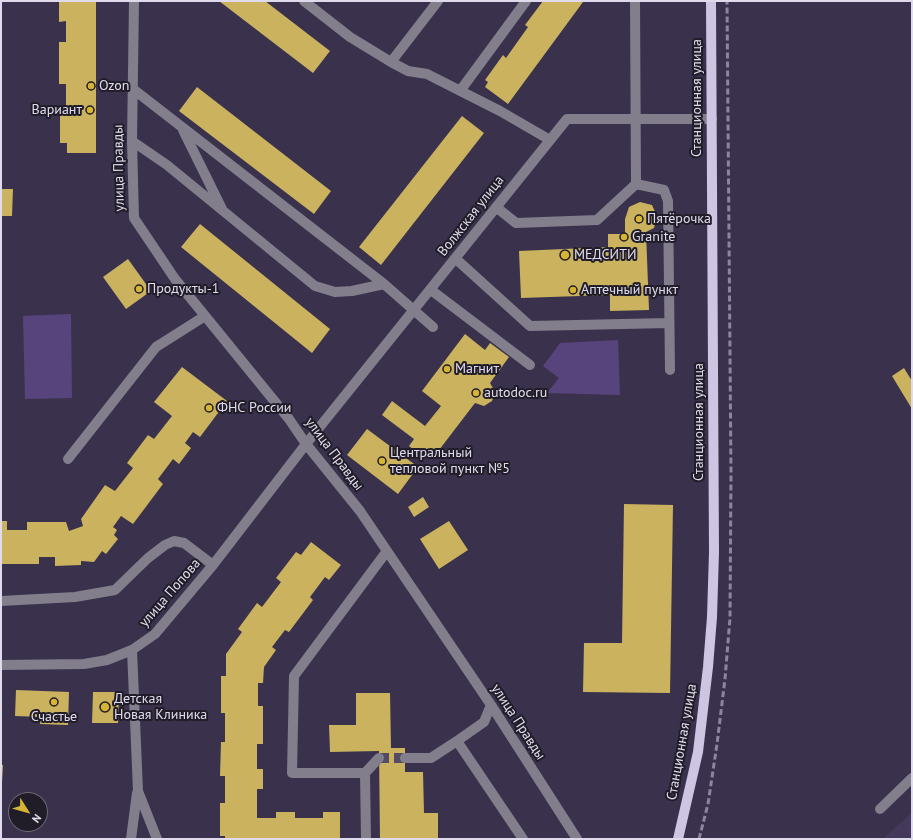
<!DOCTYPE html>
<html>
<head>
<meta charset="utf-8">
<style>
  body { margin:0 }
  #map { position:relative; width:913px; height:840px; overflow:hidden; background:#3a324c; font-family:"PT Sans",sans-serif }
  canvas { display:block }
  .frame { position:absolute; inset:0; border:2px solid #e0dbec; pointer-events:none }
  .north { position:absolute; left:8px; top:792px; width:40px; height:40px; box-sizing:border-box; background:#201c28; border:1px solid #6d6876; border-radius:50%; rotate:127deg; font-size:11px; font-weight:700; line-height:16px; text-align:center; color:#e0dbec }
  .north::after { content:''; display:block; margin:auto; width:14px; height:18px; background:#d6b534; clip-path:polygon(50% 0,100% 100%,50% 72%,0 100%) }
</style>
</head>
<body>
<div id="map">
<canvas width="913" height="840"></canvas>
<div class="frame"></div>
<div class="north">N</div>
</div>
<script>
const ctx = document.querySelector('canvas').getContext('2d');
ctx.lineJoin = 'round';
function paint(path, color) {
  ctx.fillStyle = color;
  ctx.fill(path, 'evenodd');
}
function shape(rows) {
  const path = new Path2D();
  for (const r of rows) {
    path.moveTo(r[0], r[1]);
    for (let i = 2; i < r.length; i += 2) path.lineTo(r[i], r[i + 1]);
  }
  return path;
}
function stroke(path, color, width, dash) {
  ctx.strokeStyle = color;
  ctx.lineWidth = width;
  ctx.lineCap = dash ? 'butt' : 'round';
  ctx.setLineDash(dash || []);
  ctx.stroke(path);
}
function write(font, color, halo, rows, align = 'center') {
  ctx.font = font + ' "PT Sans",sans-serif';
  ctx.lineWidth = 4;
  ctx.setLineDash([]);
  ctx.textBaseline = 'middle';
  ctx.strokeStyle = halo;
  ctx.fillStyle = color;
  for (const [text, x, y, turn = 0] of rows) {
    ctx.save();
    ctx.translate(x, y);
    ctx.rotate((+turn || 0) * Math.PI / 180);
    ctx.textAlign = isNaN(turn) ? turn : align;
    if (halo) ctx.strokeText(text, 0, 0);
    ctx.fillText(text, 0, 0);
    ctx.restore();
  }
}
paint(shape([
  [912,812,912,839,883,839]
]), '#44395a');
paint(shape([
  [71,314,72,398,25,399,23,316],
  [618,340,620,395,547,393,559,378,543,366,560,343]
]), '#58447d');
paint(shape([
  [59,1,96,1,96,153,67,153,67,143,60,143,60,106,66,106,66,84,59,84,59,42,66,42,66,21,59,22],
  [219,1,265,1,330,51,313,73],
  [543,1,583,2,508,104,485,87,488,82,485,80,503,55,506,58,528,27,525,25],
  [197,87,331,191,314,214,179,111],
  [462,116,484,133,381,265,359,247],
  [1,189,13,189,12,216,1,216],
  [640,202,652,205,657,216,654,228,646,232,649,310,610,311,610,295,521,298,519,251,608,247,608,234,625,234,625,219,629,207],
  [200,224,330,329,312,353,181,247],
  [128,259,151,291,126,309,103,277],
  [465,334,485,350,490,343,509,357,490,383,495,392,492,401,484,406,475,403,436,454,429,449,423,457,409,446,414,439,382,415,392,401,425,426,441,406,422,391],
  [182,367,227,401,200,437,193,432,185,443,191,448,179,464,173,459,158,479,163,484,133,524,121,516,113,527,117,530,114,535,118,539,106,554,102,551,94,562,81,561,81,565,55,566,55,557,39,557,39,564,1,564,1,521,7,521,7,530,27,530,27,522,66,522,69,531,83,526,81,519,105,485,115,491,133,468,127,463,148,435,154,439,172,416,154,402],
  [904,368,912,381,912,409,892,376],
  [367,429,418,467,398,494,347,455],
  [423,497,429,507,414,517,408,507],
  [624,504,673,505,670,693,583,692,584,643,622,643],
  [449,521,468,550,439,569,420,539],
  [311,542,341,565,329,580,325,577,310,597,313,600,289,632,285,630,272,647,276,650,264,667,263,683,258,683,258,706,263,706,263,744,257,744,257,769,263,769,263,789,257,789,257,818,276,818,276,812,295,812,295,818,323,818,323,812,340,812,340,839,225,839,225,836,220,836,220,803,225,803,225,776,220,776,221,742,225,742,225,713,221,713,221,676,226,676,226,654,242,632,238,629,257,603,262,607,281,582,276,578,296,552,301,555],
  [16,690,69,692,68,725,40,724,41,717,15,716],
  [93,692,119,692,118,723,92,723],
  [356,693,390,693,391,748,405,748,405,772,423,772,424,813,438,813,438,839,380,839,379,751,330,752,329,725,356,725],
  [1,765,3,765,2,782,1,782]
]), '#cab25e');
stroke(shape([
  [379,758,405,758]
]), '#534b64', 10, [10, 5]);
stroke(shape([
  [134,1,132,141,134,218,175,279,289,419,306,444,360,511,491,705,577,839],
  [304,1,350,37,391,62,408,71,427,74,500,111,550,140],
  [635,1,636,184,664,190,668,201,670,370],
  [391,62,438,1],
  [133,89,384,284,433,327],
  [460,91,526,1],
  [183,130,222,209],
  [132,141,167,165,315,286,335,292,352,291,384,284],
  [496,207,516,223,597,220,636,184],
  [456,259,530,326,669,323],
  [431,290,530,365],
  [68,459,156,347,205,316],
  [1,601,75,597,115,590,148,558,165,545,174,541,184,543,213,565],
  [132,650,138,791,157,839],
  [1,665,84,664,107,660,132,650,155,634,213,565,306,444,567,119,712,119],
  [491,705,484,722,457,741,523,839],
  [405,758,431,758,457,741],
  [365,773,292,773,294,676,387,551],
  [880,809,912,778],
  [131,839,137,793],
  [366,839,365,773,379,758]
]), '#827e8c', 10);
stroke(shape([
  [678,839,698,752,708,667,712,617,714,552,711,1]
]), '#cdc5e1', 10);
stroke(shape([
  [699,839,708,804,717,744,725,679,730,618,731,473,727,1]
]), '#8c869b', 3, [6, 3]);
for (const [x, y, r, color] of [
  [91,86,4,"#d6b534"],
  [90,110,4,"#d6b534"],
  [639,219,4,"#d6b534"],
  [624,237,4,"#d6b534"],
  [565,255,5,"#d6b534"],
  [139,289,4,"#d6b534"],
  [573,290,4,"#d6b534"],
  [447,369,4,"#d6b534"],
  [476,393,4,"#d6b534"],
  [209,408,4,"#d6b534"],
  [382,461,4,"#d6b534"],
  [54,702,4,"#d6b534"],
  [105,707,5,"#d6b534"]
]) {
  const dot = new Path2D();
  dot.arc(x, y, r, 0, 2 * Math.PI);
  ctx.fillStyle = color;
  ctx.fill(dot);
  stroke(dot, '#201c28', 1.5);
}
write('14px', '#e0dbec', '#201c28', [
  ["Ozon",99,86],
  ["Вариант",82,110,"right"],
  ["Пятёрочка",647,219],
  ["Granite",632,237],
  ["МЕДСИТИ",574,255],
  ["Продукты-1",147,289],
  ["Аптечный пункт",581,290],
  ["Магнит",455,369],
  ["autodoc.ru",484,393],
  ["ФНС России",217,408],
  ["Центральный",390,453],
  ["тепловой пункт №5",390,469],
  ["Детская",114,699],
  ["Новая Клиника",114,715],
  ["Счастье",54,717,"center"]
], 'left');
write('14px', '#e0dbec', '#201c28', [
  ["Станционная улица",697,98,-90],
  ["улица Правды",119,168,-91],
  ["Волжская улица",471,216,-52],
  ["Станционная улица",699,422,-90],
  ["улица Правды",334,454,53],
  ["улица Попова",170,593,-49],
  ["улица Правды",518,722,57],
  ["Станционная улица",682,742,-80]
]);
</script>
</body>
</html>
